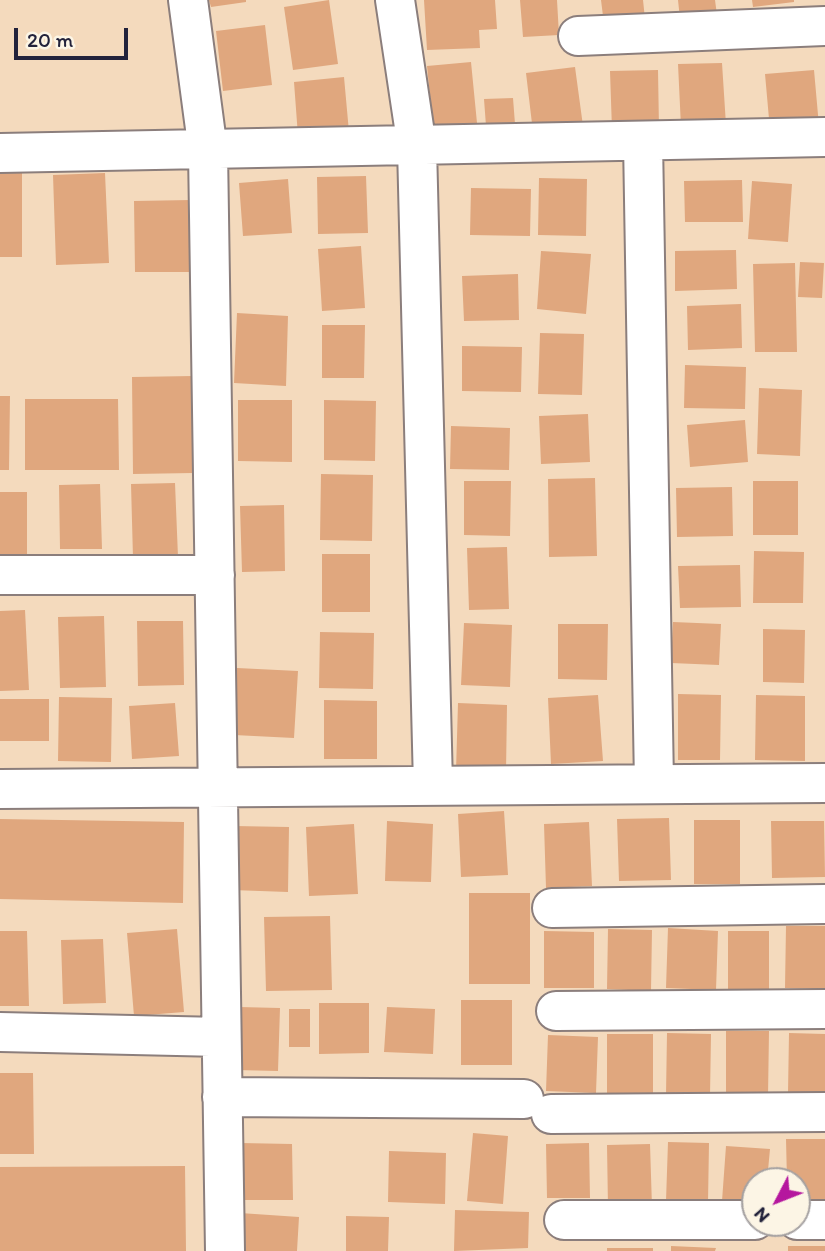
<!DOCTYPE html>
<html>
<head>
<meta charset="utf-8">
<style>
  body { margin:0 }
  #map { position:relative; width:825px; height:1251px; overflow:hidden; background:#f4dabd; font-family:Itim,sans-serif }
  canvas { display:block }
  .north { position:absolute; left:741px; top:1167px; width:70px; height:70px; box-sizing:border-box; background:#fcf5e5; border:2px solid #a5a1a1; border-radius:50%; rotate:228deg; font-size:19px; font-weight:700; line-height:28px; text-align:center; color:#22223b }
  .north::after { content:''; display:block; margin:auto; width:24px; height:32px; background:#b5179e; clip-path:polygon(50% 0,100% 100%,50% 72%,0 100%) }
  .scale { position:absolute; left:14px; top:28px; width:114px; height:32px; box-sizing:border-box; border:4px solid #22223b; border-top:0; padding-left:9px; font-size:21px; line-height:24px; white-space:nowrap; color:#22223b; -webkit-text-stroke:5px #fcf5e5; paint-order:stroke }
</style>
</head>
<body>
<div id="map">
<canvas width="825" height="1251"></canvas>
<div class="north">N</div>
<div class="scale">20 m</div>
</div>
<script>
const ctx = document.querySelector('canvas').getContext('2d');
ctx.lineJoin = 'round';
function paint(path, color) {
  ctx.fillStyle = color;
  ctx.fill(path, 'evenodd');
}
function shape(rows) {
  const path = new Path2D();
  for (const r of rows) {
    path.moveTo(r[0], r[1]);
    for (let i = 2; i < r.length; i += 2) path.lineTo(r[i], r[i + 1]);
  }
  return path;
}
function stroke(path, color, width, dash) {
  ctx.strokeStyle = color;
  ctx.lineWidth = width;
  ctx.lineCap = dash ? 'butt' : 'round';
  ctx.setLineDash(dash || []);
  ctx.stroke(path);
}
paint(shape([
  [209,0,246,0,246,2,211,7],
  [329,0,338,64,293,70,284,7],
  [424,0,495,0,497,29,479,30,480,48,427,50],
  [520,0,557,0,559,35,523,37],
  [601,0,643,0,645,19,604,24],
  [678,0,715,0,717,15,680,19],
  [752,0,794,0,794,2,753,7],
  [265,25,272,85,223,91,216,31],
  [471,62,477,123,433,127,427,66],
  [722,63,726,125,681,127,678,64],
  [575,67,583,126,533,132,526,73],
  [658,70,659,129,612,130,610,71],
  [814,70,819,126,770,130,765,74],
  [344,77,349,132,298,136,294,82],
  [513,98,515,124,486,126,484,99],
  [0,172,22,172,22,257,0,257],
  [105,173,109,263,56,265,53,175],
  [366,176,368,233,318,234,317,177],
  [539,178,587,179,586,236,538,235],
  [288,179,292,233,243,236,239,183],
  [742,180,743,222,685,222,684,181],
  [752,181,792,184,788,242,748,239],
  [471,188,531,189,530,236,470,235],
  [191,200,192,272,135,272,134,201],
  [361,246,365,308,322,311,318,249],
  [736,250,737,289,675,291,675,251],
  [541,251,591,254,586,314,537,309],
  [800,262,824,263,822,298,798,297],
  [795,263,797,352,755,352,753,264],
  [518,274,519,320,464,321,462,276],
  [741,304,742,348,688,350,687,306],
  [237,313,288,316,286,386,234,383],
  [322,325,365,325,364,378,322,378],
  [540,333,584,334,582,395,538,394],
  [462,346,522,347,521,392,462,391],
  [685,365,746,367,745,409,684,408],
  [193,376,193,473,133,474,132,377],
  [759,388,802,390,800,456,757,454],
  [0,396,10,396,9,470,0,470],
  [25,399,118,399,119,470,25,470],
  [238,400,292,400,292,462,238,461],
  [324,400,376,401,375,461,324,460],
  [588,414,590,462,541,464,539,416],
  [745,420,748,462,690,467,687,425],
  [451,426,510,428,509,470,450,469],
  [321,474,373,475,372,541,320,540],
  [595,478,597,556,549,557,548,479],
  [464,481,511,481,510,536,464,535],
  [753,481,798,481,798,535,753,535],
  [175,483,178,557,133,558,131,484],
  [100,484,102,549,60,549,59,485],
  [732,487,733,536,677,537,676,488],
  [0,492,27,492,27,556,0,556],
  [284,505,285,571,242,572,240,506],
  [507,547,509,609,469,610,467,548],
  [754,551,804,552,803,603,753,603],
  [322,554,370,554,370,612,322,612],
  [740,565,741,607,680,608,678,566],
  [25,610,29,690,0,691,0,611],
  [104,616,106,687,60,688,58,617],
  [137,621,183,621,184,685,138,686],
  [673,622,721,624,719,665,671,663],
  [464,623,512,625,510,687,461,685],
  [558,624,608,624,607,680,558,679],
  [763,629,805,630,804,683,763,682],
  [320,632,374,633,373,689,319,688],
  [237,668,298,671,294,738,234,735],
  [678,694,721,695,720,760,678,760],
  [598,695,603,761,551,764,548,698],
  [756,695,805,696,805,761,755,760],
  [59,697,112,698,111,762,58,761],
  [0,699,49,699,49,741,0,741],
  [324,700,377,701,377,759,324,759],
  [175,703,179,756,132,759,129,706],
  [458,703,507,705,506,772,456,771],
  [504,811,508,875,461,877,458,814],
  [669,818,671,880,619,881,617,819],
  [0,819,184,822,183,903,0,899],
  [694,820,740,820,740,884,694,884],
  [387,821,433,824,431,882,385,881],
  [771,821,824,821,825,877,772,878],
  [589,822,592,886,546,888,544,824],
  [354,824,358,894,309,896,306,827],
  [234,826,289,827,288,892,232,890],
  [469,893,530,893,530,984,469,984],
  [330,916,332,990,266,991,264,917],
  [786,926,825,926,825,989,785,988],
  [668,928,718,931,716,990,666,988],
  [177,929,184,1012,134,1016,127,933],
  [608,929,652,930,651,991,607,989],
  [0,931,27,931,29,1006,0,1006],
  [544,931,594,932,594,988,544,988],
  [728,931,769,931,769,991,728,990],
  [103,939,106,1003,63,1004,61,940],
  [461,1000,512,1000,512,1065,461,1065],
  [319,1003,369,1003,369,1053,319,1054],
  [239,1007,280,1008,278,1071,236,1070],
  [387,1007,435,1009,433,1054,384,1052],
  [289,1009,310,1009,310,1047,289,1047],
  [726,1031,769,1031,768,1096,726,1096],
  [667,1033,711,1034,710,1096,666,1095],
  [789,1033,825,1034,825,1094,788,1093],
  [607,1034,653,1034,653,1100,607,1099],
  [548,1035,598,1037,596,1093,546,1091],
  [0,1073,33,1073,34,1154,0,1154],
  [473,1133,508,1136,503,1204,467,1201],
  [786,1139,825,1139,825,1199,797,1199,797,1181,787,1181],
  [668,1142,709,1143,708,1202,666,1201],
  [240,1143,292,1144,293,1200,240,1200],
  [589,1143,590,1198,547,1198,546,1144],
  [650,1144,652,1207,608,1208,607,1145],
  [726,1146,770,1149,767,1181,755,1181,755,1203,722,1201],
  [389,1151,446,1153,445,1204,388,1202],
  [185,1166,186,1251,0,1251,0,1167],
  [455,1210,529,1212,528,1248,454,1251],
  [240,1213,299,1217,297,1251,238,1251],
  [346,1216,389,1217,388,1251,346,1251],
  [671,1246,716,1248,715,1251,671,1251],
  [788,1246,825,1246,825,1251,788,1251],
  [607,1248,653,1248,653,1251,607,1251]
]), '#e0a77e');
const minor = shape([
  [188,0,208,151,225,1251],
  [395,0,417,147,433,785],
  [578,36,825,26],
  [643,141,654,784],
  [0,153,825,137],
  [0,575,215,575],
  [0,789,825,783],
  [552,908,825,904],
  [556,1011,825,1009],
  [0,1032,221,1037],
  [222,1097,524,1099],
  [551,1114,825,1112],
  [564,1220,755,1220],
  [797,1220,825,1220]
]);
stroke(minor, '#8b7e7c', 42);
stroke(minor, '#fff', 38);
</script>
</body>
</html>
